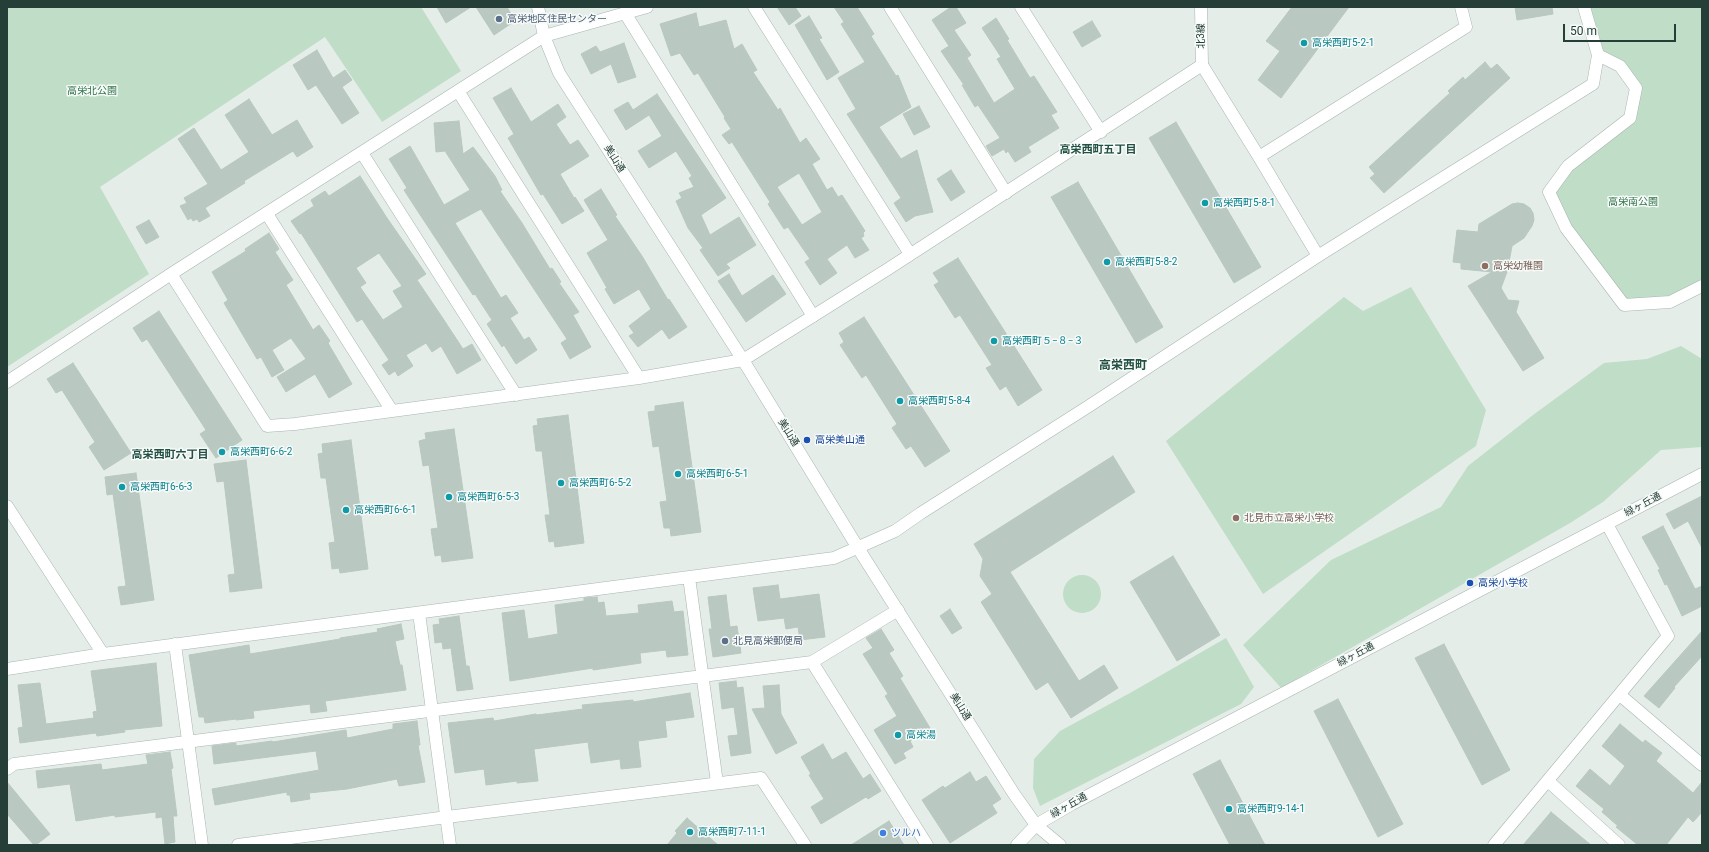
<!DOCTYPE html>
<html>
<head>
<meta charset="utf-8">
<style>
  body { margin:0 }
  #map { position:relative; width:1709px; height:852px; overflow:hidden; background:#e5ede9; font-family:Roboto,sans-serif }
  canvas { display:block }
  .frame { position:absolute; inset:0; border:8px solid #253e37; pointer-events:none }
  .scale { position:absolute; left:1563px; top:24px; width:113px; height:18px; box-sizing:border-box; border:2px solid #253e37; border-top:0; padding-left:5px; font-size:12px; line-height:14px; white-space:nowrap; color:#253e37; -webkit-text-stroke:3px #f6faf8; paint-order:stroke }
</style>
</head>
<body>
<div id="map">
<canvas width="1709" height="852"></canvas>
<div class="frame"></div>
<div class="scale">50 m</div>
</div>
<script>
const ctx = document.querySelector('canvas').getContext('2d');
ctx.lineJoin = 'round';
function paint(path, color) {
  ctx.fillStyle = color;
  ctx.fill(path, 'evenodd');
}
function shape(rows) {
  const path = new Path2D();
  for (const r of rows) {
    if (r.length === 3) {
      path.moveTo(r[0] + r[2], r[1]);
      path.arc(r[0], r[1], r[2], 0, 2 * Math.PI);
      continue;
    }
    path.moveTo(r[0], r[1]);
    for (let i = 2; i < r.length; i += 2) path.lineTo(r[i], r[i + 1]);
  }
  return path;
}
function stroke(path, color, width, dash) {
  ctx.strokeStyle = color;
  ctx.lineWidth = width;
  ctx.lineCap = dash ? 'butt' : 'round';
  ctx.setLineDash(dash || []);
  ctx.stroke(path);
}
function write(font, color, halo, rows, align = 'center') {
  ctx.font = font + ' Roboto,"Noto Sans JP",sans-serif';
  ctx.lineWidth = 3;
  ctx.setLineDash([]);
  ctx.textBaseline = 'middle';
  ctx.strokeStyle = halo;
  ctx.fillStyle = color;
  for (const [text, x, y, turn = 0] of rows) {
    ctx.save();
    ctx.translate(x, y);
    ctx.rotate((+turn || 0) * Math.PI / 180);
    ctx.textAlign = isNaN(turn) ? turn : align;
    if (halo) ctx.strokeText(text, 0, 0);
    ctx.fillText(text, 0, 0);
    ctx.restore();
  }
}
paint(shape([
  [7,7,421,7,461,71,382,122,325,37,100,187,149,274,7,367],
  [1590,7,1702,7,1702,286,1670,302,1624,305,1549,192,1568,166,1630,118,1633,84,1598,55],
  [1411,287,1486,410,1476,446,1263,594,1166,441,1344,297,1363,311],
  [1681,346,1702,359,1702,447,1661,450,1603,502,1570,523,1281,688,1243,645,1331,560,1441,507,1468,466,1533,415,1604,363,1647,359],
  [1082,594,19],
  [1226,638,1254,687,1241,704,1040,806,1033,788,1034,759,1060,731,1130,693]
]), '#bfddc7');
const building = shape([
  [437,7,471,7,446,23,437,7],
  [476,7,507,7,515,21,494,35,476,7],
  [777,7,795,7,801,16,789,25,777,7],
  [834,7,857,7,874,34,871,36,896,76,898,75,911,107,879,127,901,159,917,150,933,212,915,216,906,222,894,203,901,198,847,114,856,109,838,78,865,62,841,24,844,22,834,7],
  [951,7,956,7,966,23,954,30,971,55,967,58,994,103,1015,89,997,59,1001,57,982,28,996,18,1009,39,1007,40,1030,78,1034,76,1057,112,1051,115,1059,128,1028,147,1031,152,1015,162,1008,151,1006,153,1004,149,992,156,986,146,1000,138,978,105,975,107,962,85,964,85,941,51,949,46,932,20,951,7],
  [1292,7,1349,7,1281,98,1258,80,1280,51,1266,41,1292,7],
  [1515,7,1552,7,1553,14,1517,20,1515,7],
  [696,13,699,27,726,20,734,49,742,44,757,70,753,72,778,110,780,108,800,143,806,138,820,159,812,164,827,190,832,187,838,197,842,195,865,231,863,233,864,236,861,238,869,250,855,258,847,245,827,259,837,273,820,285,805,262,810,259,788,227,784,229,768,204,770,202,732,142,729,144,722,135,731,129,724,118,725,117,698,73,694,75,680,53,671,56,660,24,696,13],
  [799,173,822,212,802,225,777,187,799,173],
  [809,16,822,38,819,39,839,72,827,80,795,25,809,16],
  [1092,21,1101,36,1082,47,1073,32,1092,21],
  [624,43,636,77,618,83,611,64,591,74,581,54,596,46,600,52,624,43],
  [317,50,333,78,345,70,352,80,342,87,359,113,342,124,316,85,308,90,293,65,317,50],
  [1485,62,1491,69,1497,64,1510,78,1384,193,1370,178,1375,174,1369,167,1450,93,1448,91,1463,77,1465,80,1485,62],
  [511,88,531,122,558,104,566,117,556,124,570,145,578,140,589,156,560,174,574,198,575,197,584,211,562,224,543,194,541,195,508,138,514,134,493,98,511,88],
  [657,94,726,198,701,215,710,235,739,217,756,245,726,264,730,268,718,276,700,250,703,248,688,228,676,201,682,198,679,193,694,187,689,178,692,176,676,151,649,168,638,151,662,136,649,115,626,130,614,110,628,102,633,110,657,94],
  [249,99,272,135,297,120,313,147,297,157,293,151,244,181,245,183,205,208,210,216,199,222,197,219,193,221,191,218,188,220,180,206,187,203,184,198,208,184,178,139,194,128,221,170,249,152,225,115,249,99],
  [919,106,930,127,914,135,903,114,919,106],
  [459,121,463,154,473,147,495,176,502,190,500,191,522,223,550,269,552,268,561,282,559,283,579,312,573,315,591,347,570,359,561,343,567,339,481,209,455,223,501,298,506,295,518,313,510,318,524,340,529,337,537,350,516,364,504,345,502,347,487,324,492,320,475,294,473,295,413,204,404,190,407,188,389,159,410,146,444,205,470,190,445,151,436,152,434,123,459,121],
  [1176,122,1261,267,1234,283,1149,138,1176,122],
  [951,170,965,192,951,201,937,179,951,170],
  [360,176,387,218,426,274,417,280,442,317,463,349,472,344,481,360,457,374,441,346,432,352,426,343,406,355,413,366,398,376,395,371,389,375,382,365,389,360,362,319,357,322,301,233,300,234,291,221,314,206,311,200,325,191,329,196,360,176],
  [379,253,402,286,393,291,403,307,383,320,360,287,366,283,356,268,379,253],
  [1078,182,1163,327,1136,343,1051,197,1078,182],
  [601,189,617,215,615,216,642,256,668,300,669,299,687,327,669,339,662,329,638,347,629,336,634,333,629,326,651,309,639,289,614,304,605,289,607,288,587,253,608,240,584,200,601,189],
  [1518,203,1524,204,1530,208,1533,213,1534,220,1532,226,1524,238,1512,246,1509,262,1511,261,1501,288,1508,300,1519,301,1516,312,1544,358,1523,371,1468,286,1492,272,1461,269,1461,263,1453,262,1457,230,1478,232,1479,224,1512,204,1518,203],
  [149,220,159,237,146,244,136,227,149,220],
  [269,233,279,249,275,252,293,280,286,285,313,330,319,325,330,341,328,343,352,384,329,398,315,374,286,392,277,377,306,359,291,338,272,350,284,370,272,377,261,357,257,359,224,303,228,300,212,272,246,251,245,249,269,233],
  [958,258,1042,390,1018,406,1006,386,1000,390,986,368,992,365,960,315,955,318,934,285,939,282,933,273,958,258],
  [729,274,742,296,773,275,786,294,746,322,718,281,729,274],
  [159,311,242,440,216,458,200,434,206,430,147,339,142,342,133,328,159,311],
  [864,317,950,451,925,467,911,446,906,449,892,428,897,424,866,375,862,378,840,345,844,342,839,333,864,317],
  [73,363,131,453,104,470,89,447,95,442,62,390,56,393,47,379,73,363],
  [683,402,701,532,671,536,670,528,664,528,660,502,667,501,659,446,653,447,648,412,655,411,655,406,683,402],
  [568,415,584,543,555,547,554,541,549,542,545,515,550,515,542,451,536,451,533,426,538,425,537,419,568,415],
  [454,429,473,558,442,562,441,555,435,556,431,529,438,528,429,465,423,466,419,441,426,439,425,433,454,429],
  [351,440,368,569,340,573,339,568,332,569,329,543,335,542,326,478,321,478,318,454,323,453,322,444,351,440],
  [1113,456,1135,492,1010,572,1079,681,1104,665,1118,688,1071,718,1048,682,1036,690,981,602,992,594,980,576,983,559,974,544,1113,456],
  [246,460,262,588,230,592,228,575,235,574,224,481,217,482,214,464,246,460],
  [136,473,154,600,121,605,118,587,126,586,113,494,107,495,105,477,136,473],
  [1702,496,1702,548,1688,521,1674,529,1666,514,1702,496],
  [1663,526,1695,589,1702,586,1702,606,1682,616,1667,584,1665,585,1658,570,1660,569,1642,537,1663,526],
  [1173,556,1220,635,1177,661,1130,582,1173,556],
  [778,585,780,599,819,594,825,637,800,640,798,627,786,629,784,618,758,621,753,588,778,585],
  [726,595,730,627,737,626,741,653,713,657,709,629,712,629,708,597,726,595],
  [597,597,598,603,604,602,606,616,639,613,638,605,672,601,674,612,683,611,688,655,667,657,666,650,640,653,641,663,593,670,593,668,510,681,502,613,524,610,528,639,558,634,555,605,584,601,584,598,597,597],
  [950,609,962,628,952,634,940,616,950,609],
  [459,616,466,666,469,666,473,689,457,691,451,648,443,649,442,642,435,643,433,625,440,624,439,619,459,616],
  [401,624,404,639,395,641,400,665,402,665,406,690,325,701,327,711,311,713,310,704,253,711,254,718,236,720,236,719,205,723,204,717,199,717,189,655,249,645,250,654,340,639,340,638,378,632,377,629,401,624],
  [881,629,894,650,889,653,903,676,900,678,930,728,910,741,913,747,903,753,906,758,895,764,874,730,897,716,885,696,888,694,863,654,873,648,866,638,881,629],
  [1702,631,1702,656,1674,687,1675,688,1659,708,1644,696,1702,631],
  [1444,644,1510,770,1482,785,1415,658,1444,644],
  [156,663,162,726,124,730,125,732,97,736,96,733,20,743,18,728,23,727,18,685,40,683,46,724,94,718,93,712,97,711,91,671,156,663],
  [736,681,737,688,743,687,751,753,731,756,728,736,738,735,734,707,722,709,719,683,736,681],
  [779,685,781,714,797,743,776,754,752,709,765,708,763,686,779,685],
  [690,693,694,717,665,721,667,737,638,741,641,767,621,769,620,759,591,763,588,742,534,749,538,781,517,783,517,781,486,785,484,769,455,773,448,723,493,718,494,721,536,714,537,715,583,709,582,705,633,700,633,702,690,693],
  [1338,699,1403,824,1378,837,1314,711,1338,699],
  [417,721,420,745,418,745,425,782,399,786,397,779,347,789,309,793,310,799,291,802,290,795,287,795,287,792,215,805,212,789,319,770,316,751,214,764,212,746,236,743,236,746,272,741,273,742,346,730,347,738,393,729,393,724,417,721],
  [1620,724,1643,743,1645,740,1662,753,1656,761,1693,793,1702,782,1702,812,1693,822,1688,817,1666,845,1638,845,1616,827,1618,826,1602,812,1604,809,1576,786,1590,769,1610,786,1625,766,1602,746,1620,724],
  [823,744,832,760,846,752,863,779,870,774,881,791,868,799,866,797,821,824,811,807,824,799,809,775,811,774,801,757,823,744],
  [170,752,173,768,171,769,177,816,173,816,175,842,165,844,162,817,156,818,156,812,115,817,115,815,76,821,70,784,38,788,36,771,101,764,102,770,148,764,146,755,170,752],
  [1220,760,1265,845,1230,845,1193,774,1220,760],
  [970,772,976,782,986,776,1001,799,992,805,997,813,950,843,922,800,943,786,945,788,970,772],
  [7,782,50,834,36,845,34,845,7,814,7,782],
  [1551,812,1591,845,1523,845,1551,812],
  [687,818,718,845,667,845,677,833,675,831,687,818],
  [889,821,904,845,851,845,889,821]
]);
paint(building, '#bac8c2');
stroke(building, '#b8c7c0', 1);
const minor = shape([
  [754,7,910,254],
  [890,7,1006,193],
  [1021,7,1101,132],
  [625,13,813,316],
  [1598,55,1620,66,1636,88,1630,118,1568,166,1549,192,1566,228,1624,305,1670,302,1702,286],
  [1202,65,1259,157,1318,256],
  [458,91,639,378],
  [362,153,516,395],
  [1259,157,1466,27,1461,7],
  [267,214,392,411],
  [171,274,267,426,295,424,639,378,743,360],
  [7,382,171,274,544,36,647,7],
  [7,506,103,654,834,558,895,531,921,513,1089,406,1318,256,1593,84,1598,55,1584,7],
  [689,577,717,783],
  [419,613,450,845],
  [175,644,202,845],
  [812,662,927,845],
  [7,669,103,654],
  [1620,695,1702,765],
  [7,769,14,764,812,662,898,610],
  [1548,781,1619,845],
  [238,845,447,817,761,778,805,845],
  [1494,845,1668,636,1607,524]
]);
const tertiary = shape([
  [538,7,544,36,559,73,743,360,858,548,1014,794,1036,825,1060,845],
  [743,360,888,269,1202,65,1201,7],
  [1017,845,1036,825,1072,804,1702,474]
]);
stroke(minor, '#a8b5b0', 13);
stroke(tertiary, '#a8b5b0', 13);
stroke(minor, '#fff', 12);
stroke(tertiary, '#fff', 12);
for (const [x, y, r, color] of [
  [499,19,4,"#5c6f8a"],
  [1304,43,4,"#0f9aa8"],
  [1205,203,4,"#0f9aa8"],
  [1107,262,4,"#0f9aa8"],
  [1485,266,4,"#8d6e63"],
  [994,341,4,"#0f9aa8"],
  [900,401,4,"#0f9aa8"],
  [807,440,4,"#1a4fb4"],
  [222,452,4,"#0f9aa8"],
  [678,474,4,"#0f9aa8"],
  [561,483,4,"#0f9aa8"],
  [122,487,4,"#0f9aa8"],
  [449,497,4,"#0f9aa8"],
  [346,510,4,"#0f9aa8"],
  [1236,518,4,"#8d6e63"],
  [1470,583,4,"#1a4fb4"],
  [725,641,4,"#5c6f8a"],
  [898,735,4,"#0f9aa8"],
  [1229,809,4,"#0f9aa8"],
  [690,832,4,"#0f9aa8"],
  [883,833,4,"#3f7fe0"]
]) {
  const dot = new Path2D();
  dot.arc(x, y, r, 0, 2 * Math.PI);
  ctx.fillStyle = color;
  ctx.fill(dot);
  stroke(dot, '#f6faf8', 1.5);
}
write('10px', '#4e5e75', '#f6faf8', [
  ["高栄地区住民センター",507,19],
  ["北見高栄郵便局",733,641]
], 'left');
write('10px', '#253e37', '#f6faf8', [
  ["北3線",1201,36,-90],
  ["美山通",614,159,58],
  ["美山通",788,433,58],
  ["緑ヶ丘通",1643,505,-28],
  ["緑ヶ丘通",1356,655,-28],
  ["美山通",960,707,58],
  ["緑ヶ丘通",1069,806,-29]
]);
write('10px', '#0d838f', '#f6faf8', [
  ["高栄西町5-2-1",1312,43],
  ["高栄西町5-8-1",1213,203],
  ["高栄西町5-8-2",1115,262],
  ["高栄西町５−８−３",1002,341],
  ["高栄西町5-8-4",908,401],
  ["高栄西町6-6-2",230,452],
  ["高栄西町6-5-1",686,474],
  ["高栄西町6-5-2",569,483],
  ["高栄西町6-6-3",130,487],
  ["高栄西町6-5-3",457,497],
  ["高栄西町6-6-1",354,510],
  ["高栄湯",906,735],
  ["高栄西町9-14-1",1237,809],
  ["高栄西町7-11-1",698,832]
], 'left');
write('10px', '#317349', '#f6faf8', [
  ["高栄北公園",92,91],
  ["高栄南公園",1633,202]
]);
write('10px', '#785e54', '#f6faf8', [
  ["高栄幼稚園",1493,266],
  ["北見市立高栄小学校",1244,518]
], 'left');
write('10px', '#164399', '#f6faf8', [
  ["高栄美山通",815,440],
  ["高栄小学校",1478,583]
], 'left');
write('10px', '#366cbe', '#f6faf8', [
  ["ツルハ",891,833]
], 'left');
write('bold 11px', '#225043', '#f6faf8', [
  ["高栄西町五丁目",1098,150],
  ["高栄西町六丁目",170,455]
]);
write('bold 12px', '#225043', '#f6faf8', [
  ["高栄西町",1123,366]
]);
</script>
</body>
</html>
